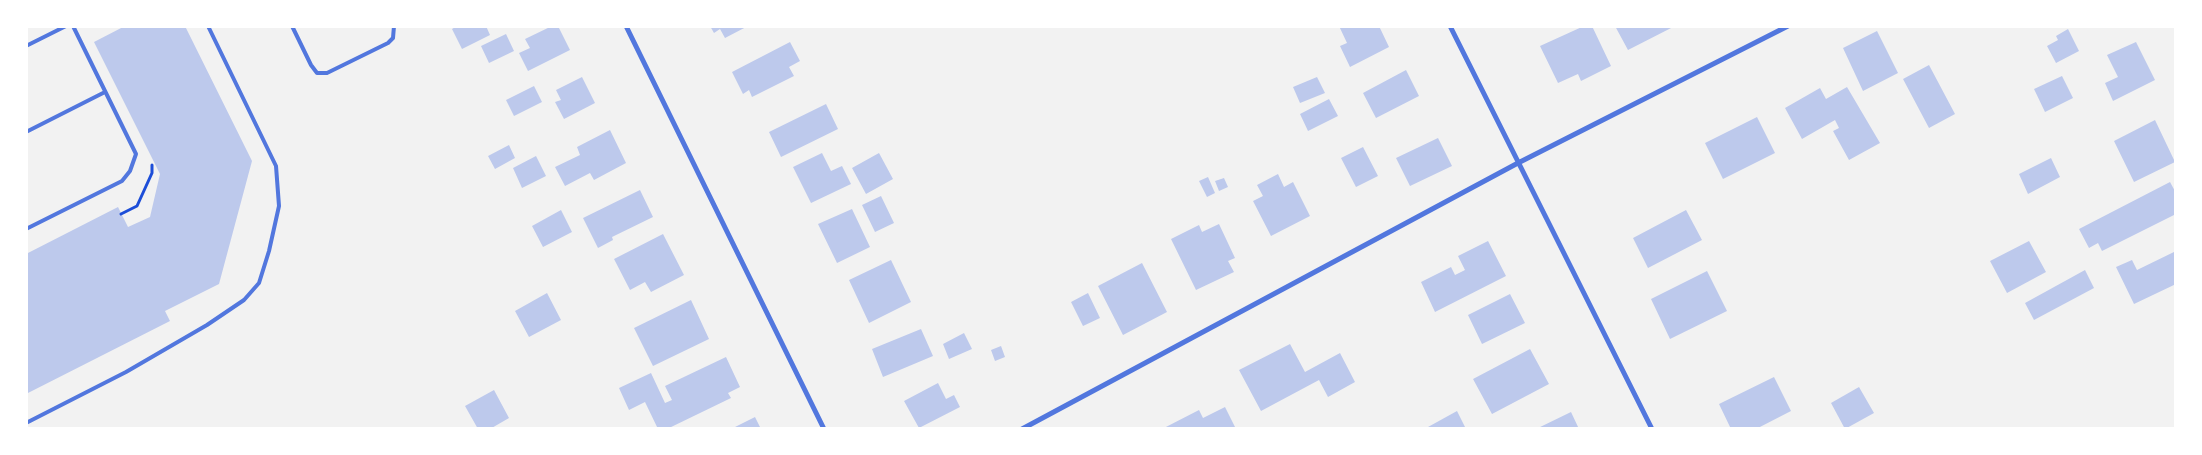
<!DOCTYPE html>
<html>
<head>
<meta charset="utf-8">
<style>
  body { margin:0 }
  #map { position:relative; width:2202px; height:455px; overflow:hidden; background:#f2f2f2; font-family:"Golos Text",sans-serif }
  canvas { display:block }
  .frame { position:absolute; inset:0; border:28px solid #fff; pointer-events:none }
</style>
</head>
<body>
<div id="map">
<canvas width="2202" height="455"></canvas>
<div class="frame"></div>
</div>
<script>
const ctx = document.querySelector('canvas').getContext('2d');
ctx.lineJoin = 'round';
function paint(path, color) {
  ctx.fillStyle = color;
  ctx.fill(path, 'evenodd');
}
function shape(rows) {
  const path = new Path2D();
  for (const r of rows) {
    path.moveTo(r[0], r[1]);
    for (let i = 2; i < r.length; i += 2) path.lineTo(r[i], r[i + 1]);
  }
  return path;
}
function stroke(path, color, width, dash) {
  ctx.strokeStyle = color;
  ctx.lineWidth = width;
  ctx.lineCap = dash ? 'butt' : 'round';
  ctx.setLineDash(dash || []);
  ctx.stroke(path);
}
paint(shape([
  [125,26,185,26,252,161,219,284,165,311,170,321,26,394,26,254,118,207,128,227,150,217,160,174,94,42],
  [457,26,486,26,490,35,462,49,452,29],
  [552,26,558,26,570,50,528,71,519,53,530,48,525,39],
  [710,26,748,26,725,38,720,29,714,33],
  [1339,26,1379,26,1389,47,1350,67,1340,46,1347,43],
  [1584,26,1592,26,1611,66,1581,81,1578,74,1558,83,1540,46],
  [1615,26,1675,26,1628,50],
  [2068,29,2079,51,2056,63,2047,46,2058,40,2056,36],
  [1877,31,1898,73,1863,91,1843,48],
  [506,34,514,51,489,63,481,46],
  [790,42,800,61,789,67,794,76,752,97,749,90,743,94,732,72],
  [2136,42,2155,80,2113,101,2105,83,2118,77,2107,55],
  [1929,65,1955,114,1929,128,1903,79],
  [1406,70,1419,96,1376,118,1363,93],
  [2062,76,2073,98,2045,112,2034,89],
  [582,77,595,103,564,119,555,102,561,100,556,90],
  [1317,77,1325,93,1300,103,1293,87],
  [534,86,542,102,514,116,506,100],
  [1847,87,1880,143,1849,160,1833,131,1839,128,1835,120,1802,139,1785,108,1820,88,1826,99],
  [1329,99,1338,116,1308,131,1300,114],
  [826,104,838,129,781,157,769,132],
  [1757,117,1775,153,1723,179,1705,143],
  [2155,120,2175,162,2134,182,2114,141],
  [610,130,626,163,594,180,590,173,565,186,555,167,580,155,577,147],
  [1438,138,1452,166,1410,186,1396,158],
  [509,145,515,158,495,169,488,156],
  [1363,147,1378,176,1356,187,1341,158],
  [822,153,831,171,842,166,851,184,811,203,793,167],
  [879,153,893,179,866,194,852,168],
  [536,156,546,176,522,188,513,168],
  [2051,158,2060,177,2028,194,2019,174],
  [1278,174,1284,187,1293,182,1310,216,1271,236,1253,201,1263,196,1257,185],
  [1208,177,1215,193,1207,197,1199,181],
  [1224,178,1228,187,1219,191,1215,181],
  [2170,182,2176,193,2176,214,2102,251,2098,243,2089,248,2079,229],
  [640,190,653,217,612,237,613,240,598,248,583,218],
  [881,196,894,223,875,232,862,205],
  [852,209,870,247,837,263,818,224],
  [561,210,572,232,543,247,532,226],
  [1686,210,1702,240,1648,268,1633,238],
  [1219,224,1235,258,1228,261,1234,272,1196,290,1171,239,1199,225,1202,232],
  [663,234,684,275,651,292,645,282,630,290,614,259],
  [1488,241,1506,276,1435,312,1421,282,1451,267,1455,275,1465,270,1458,256],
  [2029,241,2046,272,2007,293,1990,261],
  [2176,251,2176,284,2134,304,2116,267,2132,260,2137,270],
  [891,260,911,302,869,323,849,280],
  [1142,263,1167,312,1123,335,1098,286],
  [2085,270,2094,288,2034,320,2025,303],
  [1707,271,1727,311,1670,339,1651,299],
  [547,293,561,320,529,337,515,311],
  [1088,293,1100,318,1083,326,1071,302],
  [1510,294,1525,323,1482,344,1468,315],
  [691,300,709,339,653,366,634,328],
  [921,329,933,356,883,377,872,349],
  [964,333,972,349,949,359,943,344],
  [1290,344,1305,372,1340,353,1355,382,1328,397,1319,380,1261,411,1239,370],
  [1001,346,1005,357,995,361,991,350],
  [1530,349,1549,384,1492,414,1473,379],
  [726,357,740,387,728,393,731,398,667,429,658,429,645,402,629,410,619,388,651,373,665,403,672,400,665,386],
  [1774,377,1791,411,1756,429,1731,429,1719,404],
  [938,383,946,399,954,395,960,407,919,428,904,401],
  [1859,387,1874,413,1845,429,1831,403],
  [494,390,509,418,490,429,478,429,465,406],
  [1225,407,1236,429,1162,429,1199,410,1203,418],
  [1457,411,1466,429,1429,429,1428,427],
  [1571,412,1579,429,1536,429],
  [755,417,761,429,731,429]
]), '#bdc9ec');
stroke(shape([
  [121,214,137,206,152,173,152,165]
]), '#1d4ed8', 3);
stroke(shape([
  [292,26,311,65,317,73,327,73,388,43,393,38,394,26],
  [26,46,66,26],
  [26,132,105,92],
  [26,229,122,181,130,171,136,154,73,26],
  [26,423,126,372,207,325,244,300,259,283,269,251,279,206,276,166,208,26]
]), '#5277de', 4);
stroke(shape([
  [626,26,824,429],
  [1450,26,1652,429],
  [1022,429,1518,163,1788,26]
]), '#5277de', 5);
</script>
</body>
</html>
